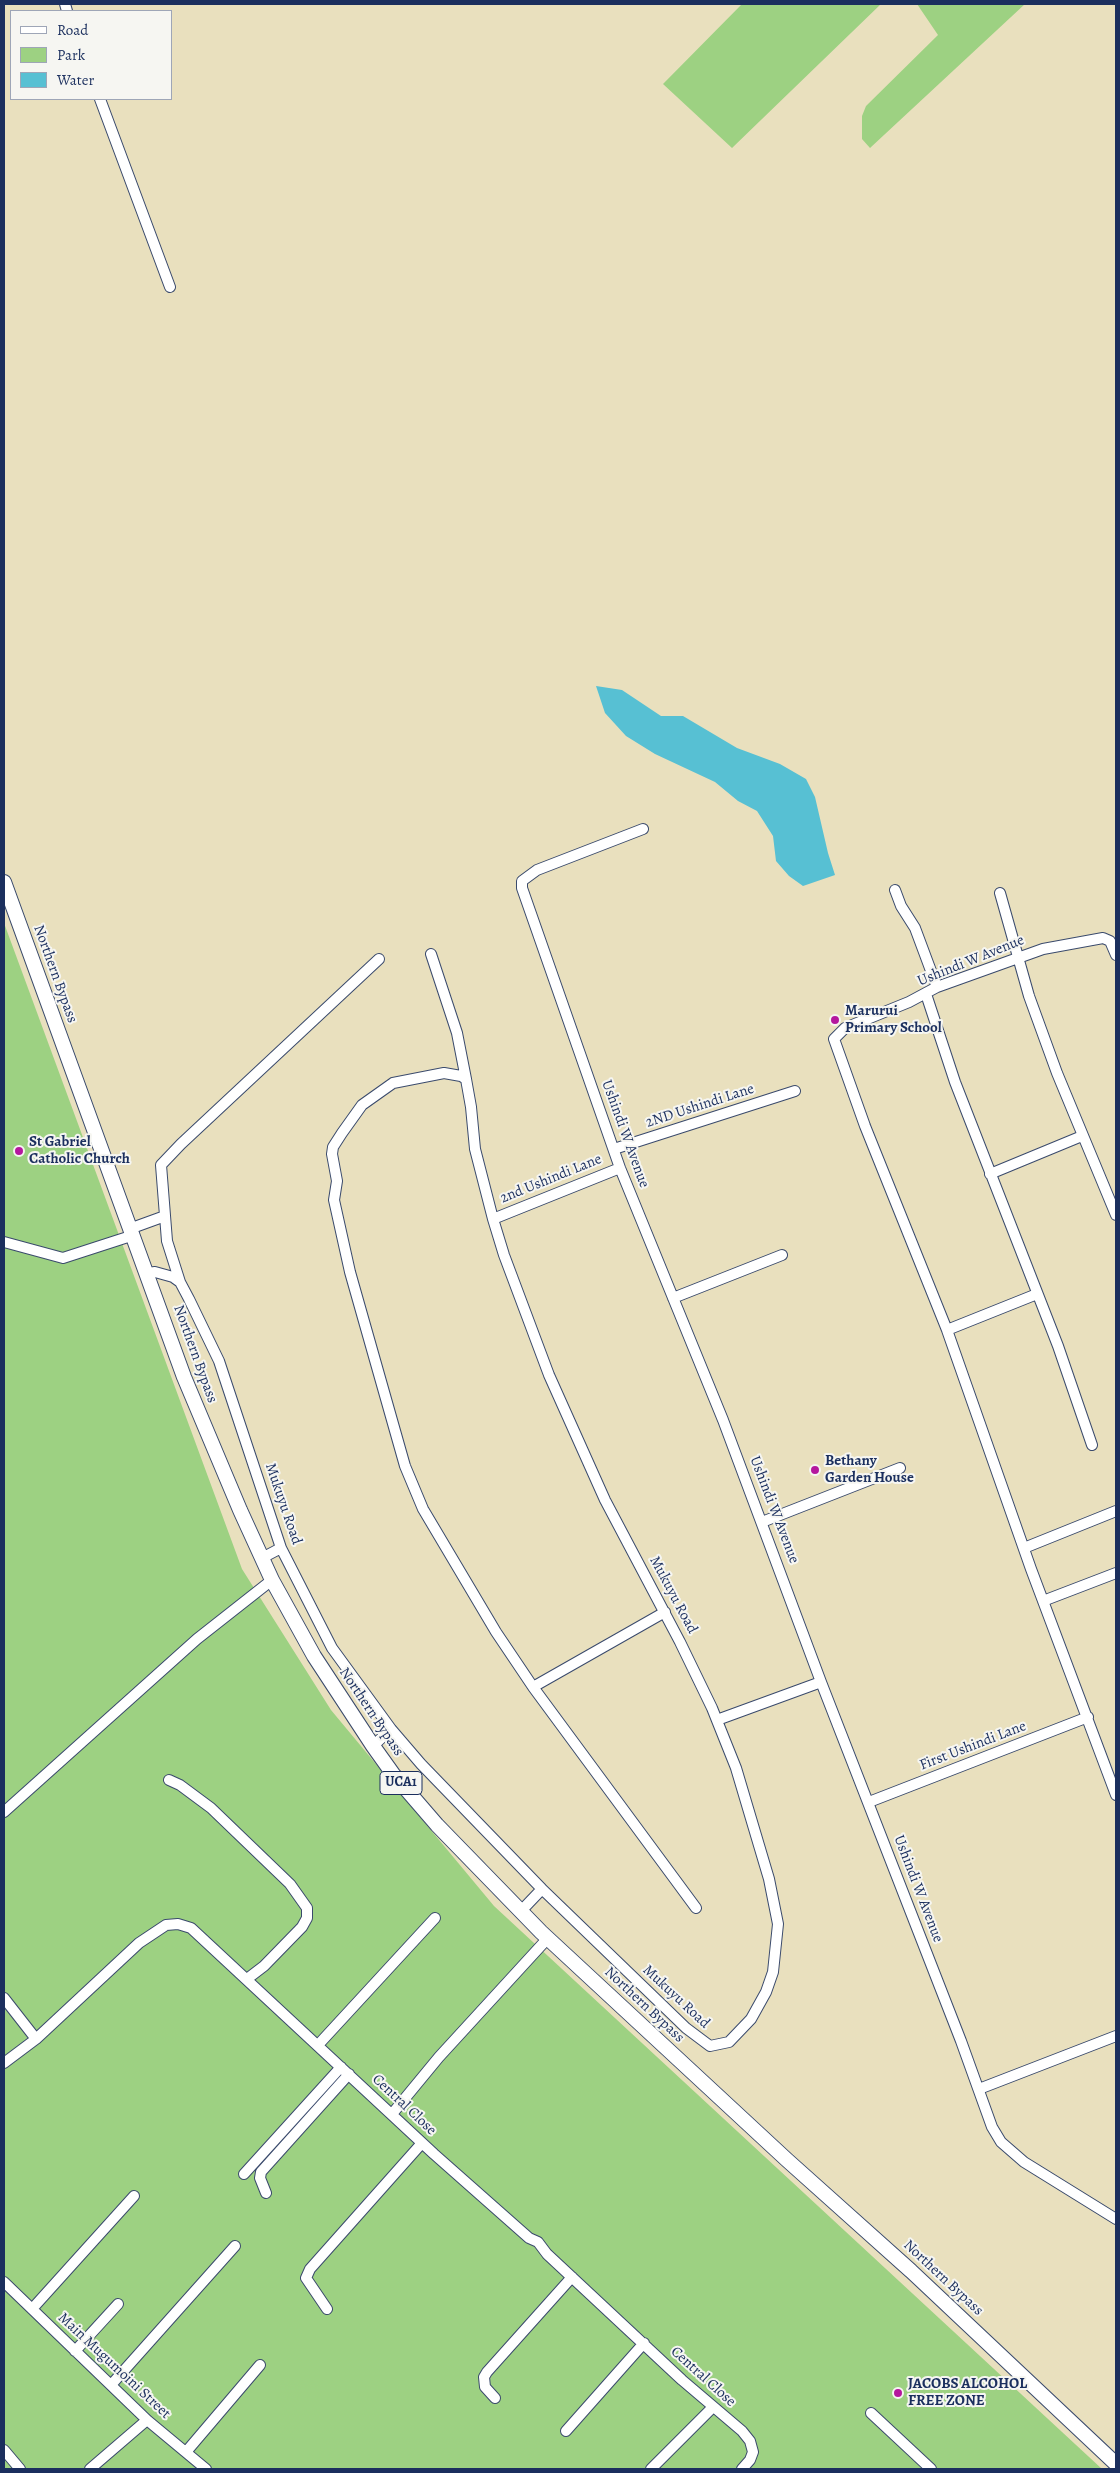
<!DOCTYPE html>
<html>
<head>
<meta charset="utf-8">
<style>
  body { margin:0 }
  #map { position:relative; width:1120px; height:2473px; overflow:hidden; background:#e9e0be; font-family:Alegreya,serif }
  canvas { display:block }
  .frame { position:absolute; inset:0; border:5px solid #1b2f5e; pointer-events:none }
  .legend { position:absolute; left:10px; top:10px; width:162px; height:90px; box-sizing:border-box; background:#f6f6f2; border:1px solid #9ea6b7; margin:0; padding:6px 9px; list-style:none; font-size:15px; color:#1b2f5e }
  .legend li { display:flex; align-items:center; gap:10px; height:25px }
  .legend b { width:25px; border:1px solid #9ea6b7 }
</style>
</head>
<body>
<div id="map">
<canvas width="1120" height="2473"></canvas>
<div class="frame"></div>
<ul class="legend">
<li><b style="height:6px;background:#fff"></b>Road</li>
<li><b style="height:14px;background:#9dd182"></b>Park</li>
<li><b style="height:14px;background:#57c0d3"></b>Water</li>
</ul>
</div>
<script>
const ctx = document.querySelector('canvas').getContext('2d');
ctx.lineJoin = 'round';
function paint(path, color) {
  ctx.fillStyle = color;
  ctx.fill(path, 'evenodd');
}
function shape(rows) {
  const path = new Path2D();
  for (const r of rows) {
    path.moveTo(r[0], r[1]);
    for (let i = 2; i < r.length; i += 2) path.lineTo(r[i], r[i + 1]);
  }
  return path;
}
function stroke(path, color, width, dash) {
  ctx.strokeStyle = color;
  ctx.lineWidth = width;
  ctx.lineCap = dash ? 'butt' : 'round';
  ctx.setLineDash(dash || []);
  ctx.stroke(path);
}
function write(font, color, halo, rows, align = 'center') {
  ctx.font = font + ' Alegreya,serif';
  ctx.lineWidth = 4;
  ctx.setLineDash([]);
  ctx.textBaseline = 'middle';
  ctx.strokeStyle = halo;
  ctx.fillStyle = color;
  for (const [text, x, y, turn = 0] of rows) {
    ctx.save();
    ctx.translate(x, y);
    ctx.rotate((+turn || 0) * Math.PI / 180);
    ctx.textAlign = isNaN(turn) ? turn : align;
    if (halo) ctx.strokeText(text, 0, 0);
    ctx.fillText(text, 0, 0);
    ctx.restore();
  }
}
paint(shape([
  [742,4,881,4,732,148,663,84],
  [917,4,1025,4,870,148,862,139,862,116,866,106,938,35],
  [4,923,242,1569,331,1710,494,1906,1102,2469,4,2469]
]), '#9dd182');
paint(shape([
  [596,686,622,690,661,716,683,716,737,748,780,764,806,779,815,797,828,853,835,875,803,886,789,876,776,861,773,836,757,811,738,801,715,782,655,754,626,736,605,713]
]), '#57c0d3');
const minor = shape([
  [65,4,67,11],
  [100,99,170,287],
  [643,829,537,870,522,881,522,888,620,1168,723,1420,821,1682,961,2041,992,2127,1001,2142,1024,2162,1116,2219],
  [895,890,901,906,915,928,937,987],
  [1000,893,1029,996,1057,1073,1116,1215],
  [431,954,457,1033,466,1079],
  [1116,955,1110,941,1103,938,1043,949,937,987,909,1002,845,1028,834,1039,865,1126,947,1330,1031,1569,1116,1795],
  [926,994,955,1082,1058,1346,1092,1445],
  [614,1149,795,1091],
  [990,1174,1082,1136],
  [493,1219,620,1168],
  [132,1228,165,1216],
  [4,1242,63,1258,134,1235],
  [148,1273,155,1272,173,1277,180,1282,189,1299,219,1361,281,1548,332,1648,391,1729,421,1764,542,1889,686,2028,710,2046,729,2042,751,2019,766,1992,773,1972,778,1924,769,1879,736,1768,712,1708,680,1642,605,1500,549,1375,504,1255,493,1219,475,1149,471,1107,466,1079,461,1076,444,1073,393,1083,362,1105,342,1133,333,1147,332,1154,337,1181,334,1200,350,1272,405,1466,423,1509,496,1632,533,1687,696,1908],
  [180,1282,167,1241,161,1165,181,1144,379,959],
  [673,1298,782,1255],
  [947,1330,1037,1294],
  [762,1522,900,1468],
  [1024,1548,1116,1511],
  [262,1558,281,1548],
  [1043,1601,1116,1573],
  [533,1687,665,1612],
  [717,1720,821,1682],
  [373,1746,391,1729],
  [169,1780,180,1785,211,1808,290,1884,307,1908,307,1918,302,1927,264,1966,247,1979],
  [869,1802,1088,1717],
  [4,1812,197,1639,272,1580],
  [521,1911,542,1889],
  [4,1998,36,2039],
  [318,2045,435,1918],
  [4,2063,36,2039,139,1943,166,1925,178,1924,191,1928,434,2154,529,2238,538,2242,547,2254,682,2380,742,2431,750,2441,753,2452,750,2460,742,2469],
  [979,2089,1116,2036],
  [392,2114,439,2057,548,1938],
  [244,2174,341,2067],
  [266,2193,260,2178,261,2172,349,2074],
  [4,2282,147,2420,206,2469],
  [32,2309,134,2196],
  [327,2309,306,2278,310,2269,422,2143],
  [75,2351,118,2304],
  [111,2385,235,2246],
  [495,2398,485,2387,484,2377,487,2372,572,2277],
  [871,2413,931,2469],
  [566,2431,644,2343],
  [4,2450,20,2469],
  [186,2452,260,2365],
  [90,2469,147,2420],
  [651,2469,712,2408]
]);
const major = shape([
  [4,882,184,1377,240,1510,272,1580,314,1656,373,1746,393,1774,437,1825,541,1932,787,2160,911,2271,1116,2464]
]);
stroke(minor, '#3a4a6c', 12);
stroke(major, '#3a4a6c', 16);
stroke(minor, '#fff', 10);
stroke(major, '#fff', 14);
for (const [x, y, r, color] of [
  [835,1020,5,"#b5179e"],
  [19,1151,5,"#b5179e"],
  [815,1470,5,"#b5179e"],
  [898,2393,5,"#b5179e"]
]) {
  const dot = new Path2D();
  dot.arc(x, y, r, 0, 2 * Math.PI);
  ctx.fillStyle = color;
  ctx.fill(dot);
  stroke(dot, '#f6f6f2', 2);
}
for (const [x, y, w] of [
  [401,1783,42]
]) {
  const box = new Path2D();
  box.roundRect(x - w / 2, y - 11.5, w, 23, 4);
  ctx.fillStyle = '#f6f6f2';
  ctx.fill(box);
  stroke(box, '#1b2f5e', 1);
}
write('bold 14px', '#1b2f5e', null, [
  ["UCA1",401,1783]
]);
write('15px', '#1b2f5e', '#f6f6f2', [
  ["Ushindi W Avenue",971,961,-22],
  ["Northern Bypass",55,974,70],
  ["2ND Ushindi Lane",700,1106,-18],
  ["Ushindi W Avenue",625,1134,70],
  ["2nd Ushindi Lane",551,1179,-22],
  ["Northern Bypass",195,1354,70],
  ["Mukuyu Road",283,1504,71],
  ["Ushindi W Avenue",774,1510,69],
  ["Mukuyu Road",673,1595,62],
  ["Northern Bypass",371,1712,56],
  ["First Ushindi Lane",973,1746,-21],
  ["Ushindi W Avenue",918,1889,69],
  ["Mukuyu Road",676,1997,43],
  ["Northern Bypass",644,2005,43],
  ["Central Close",404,2105,43],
  ["Northern Bypass",943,2278,43],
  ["Main Mugumoini Street",114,2366,43],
  ["Central Close",703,2377,42]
]);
write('bold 15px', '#1b2f5e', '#f6f6f2', [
  ["Marurui",845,1011],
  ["Primary School",845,1028],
  ["St Gabriel",29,1142],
  ["Catholic Church",29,1159],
  ["Bethany",825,1461],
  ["Garden House",825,1478],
  ["JACOBS ALCOHOL",908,2384],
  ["FREE ZONE",908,2401]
], 'left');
</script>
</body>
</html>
